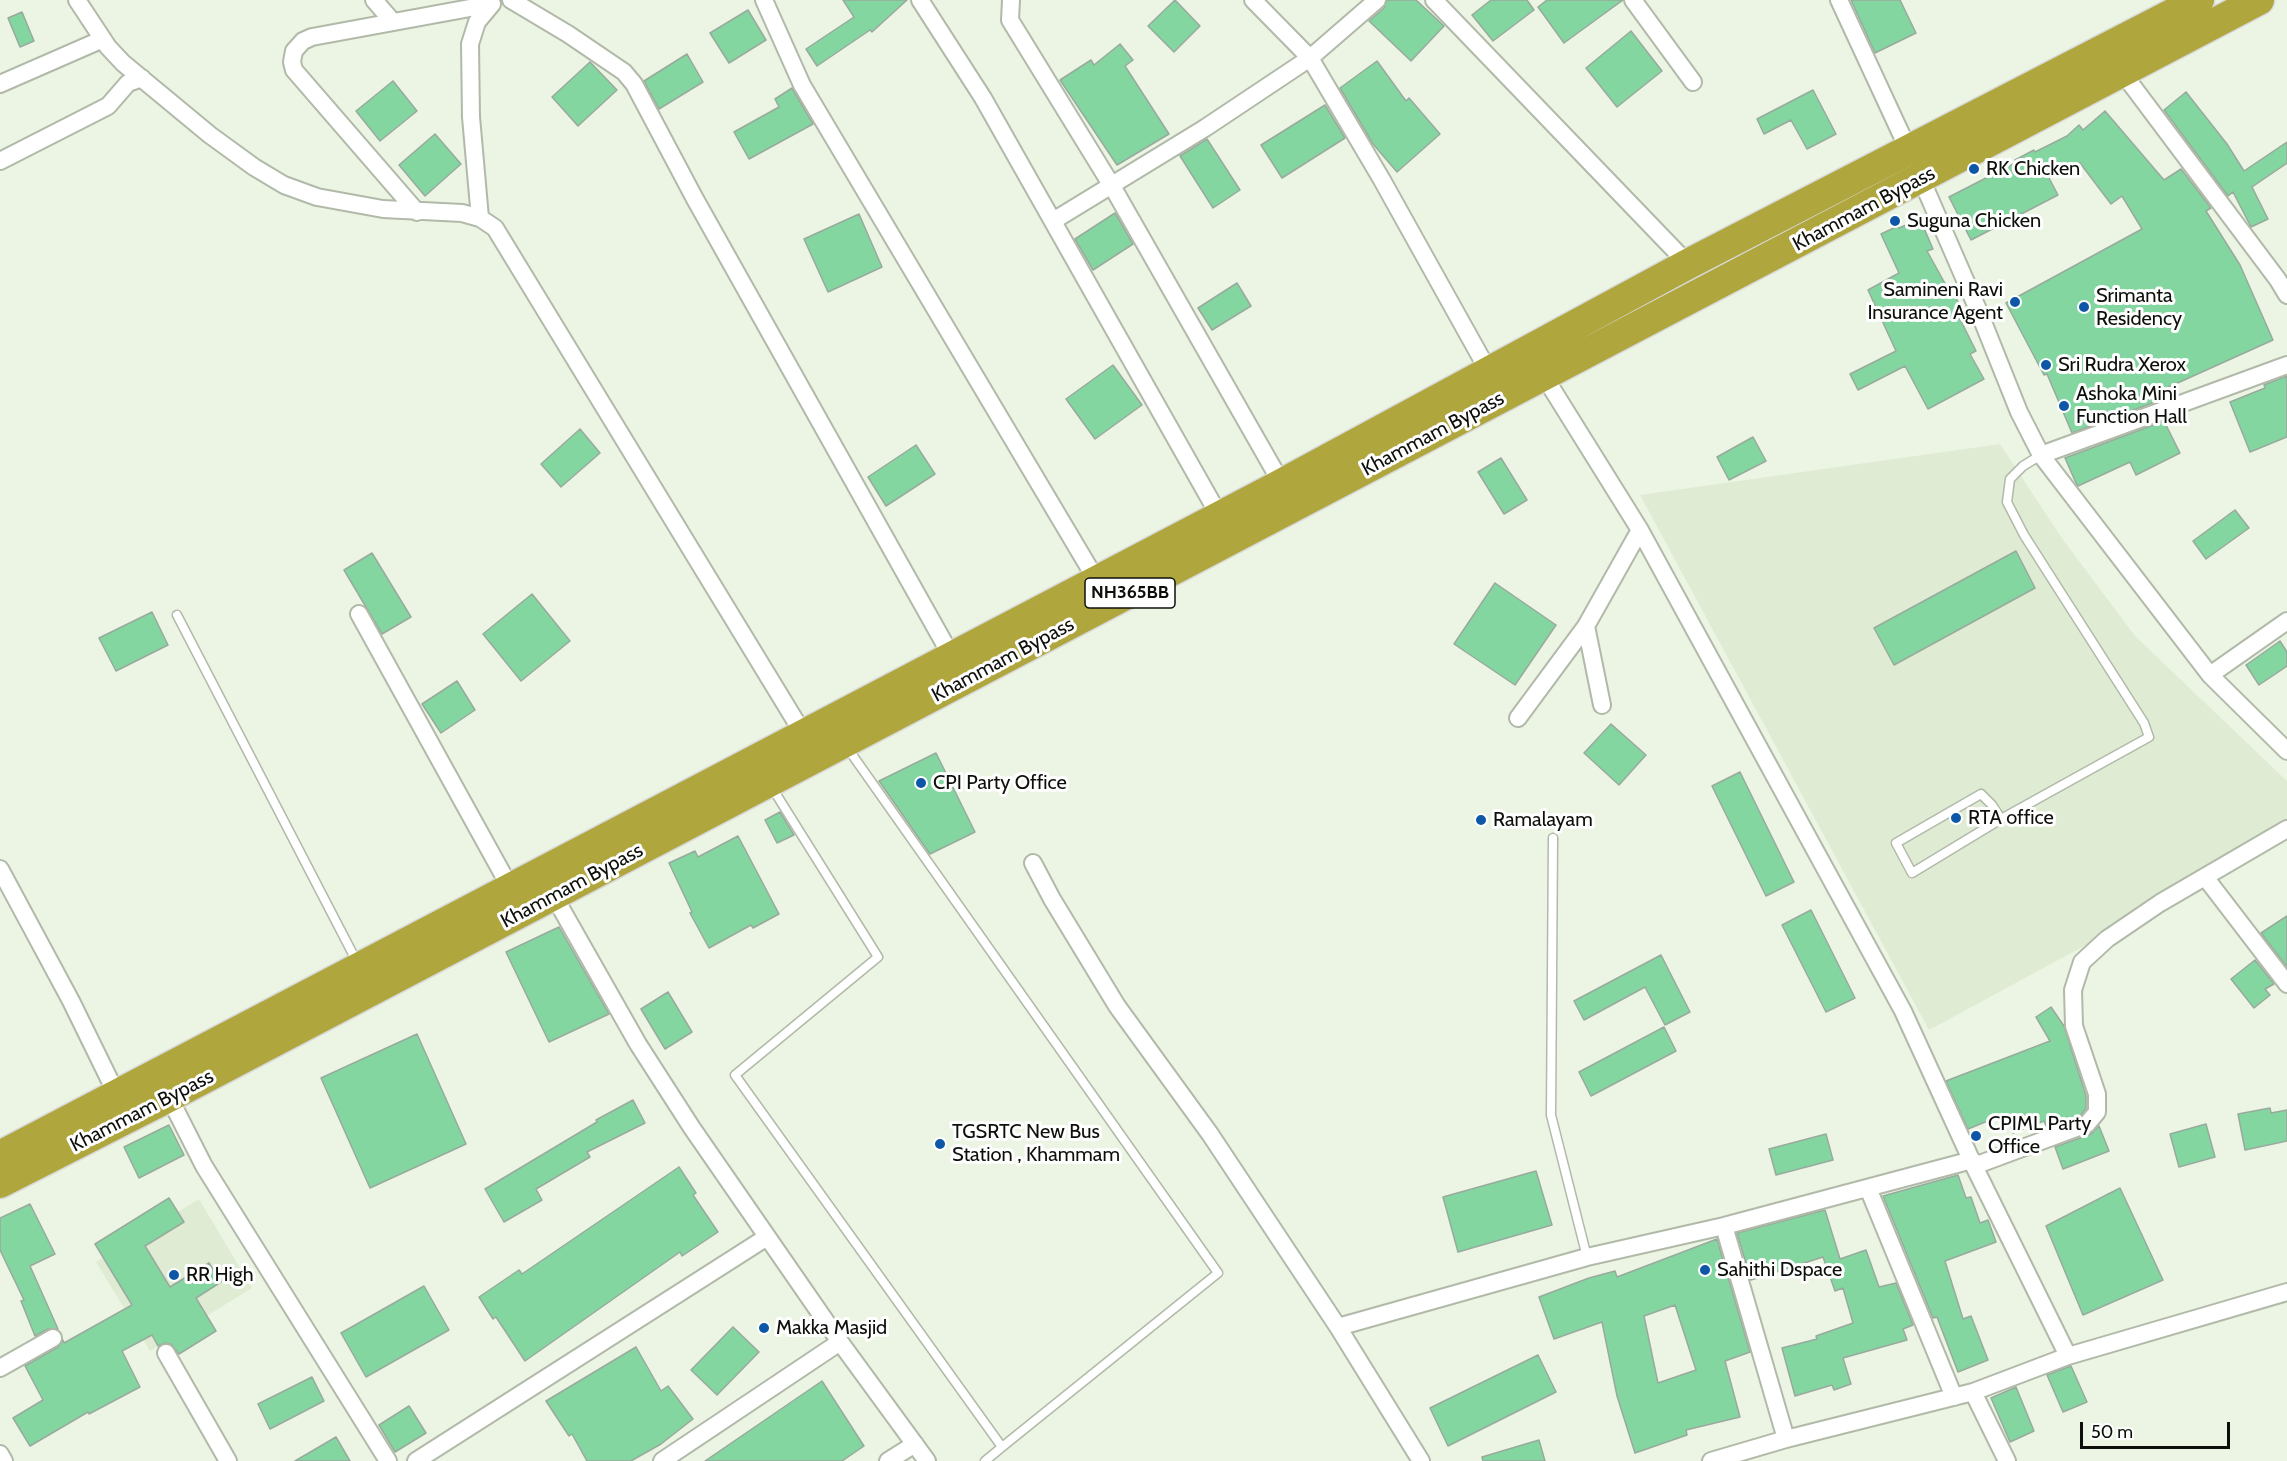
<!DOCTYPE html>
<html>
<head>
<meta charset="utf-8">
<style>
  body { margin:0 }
  #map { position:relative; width:2287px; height:1461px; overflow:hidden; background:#ecf5e3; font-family:Cabin,sans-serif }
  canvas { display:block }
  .scale { position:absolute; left:2080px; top:1422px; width:150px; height:27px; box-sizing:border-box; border:3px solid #0d100a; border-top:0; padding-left:8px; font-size:18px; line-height:21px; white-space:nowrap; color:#0d100a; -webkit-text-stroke:4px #fefefe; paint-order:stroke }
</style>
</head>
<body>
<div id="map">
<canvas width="2287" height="1461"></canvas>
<div class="scale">50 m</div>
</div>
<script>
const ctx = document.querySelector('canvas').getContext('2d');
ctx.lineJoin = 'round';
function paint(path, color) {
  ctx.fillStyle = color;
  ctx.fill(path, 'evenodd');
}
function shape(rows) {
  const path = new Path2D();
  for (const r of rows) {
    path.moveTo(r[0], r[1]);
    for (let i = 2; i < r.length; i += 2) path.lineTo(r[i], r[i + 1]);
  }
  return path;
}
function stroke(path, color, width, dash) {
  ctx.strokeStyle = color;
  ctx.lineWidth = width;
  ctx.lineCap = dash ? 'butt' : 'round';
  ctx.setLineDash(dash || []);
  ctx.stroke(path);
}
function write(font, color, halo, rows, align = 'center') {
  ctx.font = font + ' Cabin,sans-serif';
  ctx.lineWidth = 6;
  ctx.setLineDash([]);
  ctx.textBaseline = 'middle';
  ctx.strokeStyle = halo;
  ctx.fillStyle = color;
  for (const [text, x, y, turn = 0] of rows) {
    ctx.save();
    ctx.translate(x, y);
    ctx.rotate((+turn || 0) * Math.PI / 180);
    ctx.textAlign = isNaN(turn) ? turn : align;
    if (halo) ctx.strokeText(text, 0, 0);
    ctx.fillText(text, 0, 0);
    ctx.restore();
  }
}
paint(shape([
  [2000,444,2061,537,2135,636,2287,781,2287,836,1929,1030,1640,495],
  [199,1199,252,1288,150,1351,96,1262]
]), '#dfecd3');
const building = shape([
  [843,0,907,0,872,32,870,30,817,66,806,49,854,17,843,0],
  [1175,0,1200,26,1174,52,1148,26,1175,0],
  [1387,0,1416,0,1444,26,1411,61,1369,21,1384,8,1387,0],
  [1491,0,1527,0,1534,10,1493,41,1472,15,1491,0],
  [1547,0,1623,0,1564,43,1538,7,1547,0],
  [1851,0,1900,0,1916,33,1875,53,1851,0],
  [748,10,766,40,729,63,710,33,748,10],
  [22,12,34,41,20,47,8,18,22,12],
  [1631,31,1662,71,1617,107,1586,68,1631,31],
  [1120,44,1133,60,1125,66,1169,134,1117,165,1060,80,1091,60,1094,65,1120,44],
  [687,54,703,82,659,109,644,81,687,54],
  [1377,61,1406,101,1409,98,1440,134,1397,172,1373,144,1340,88,1377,61],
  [590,62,617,90,578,126,552,97,590,62],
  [393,81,417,111,380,141,356,111,393,81],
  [792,88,813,124,749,159,734,132,779,107,775,99,792,88],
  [1813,90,1836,134,1807,149,1791,120,1764,134,1757,119,1813,90],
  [2186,92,2227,144,2244,171,2287,142,2287,163,2252,187,2268,219,2251,227,2233,192,2228,196,2164,110,2186,92],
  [1325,105,1345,138,1282,178,1261,145,1325,105],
  [2105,111,2164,180,2181,169,2211,208,2206,211,2240,265,2273,340,2151,395,2155,402,2072,433,2047,374,2044,375,2006,303,2142,229,2122,196,2111,204,2080,163,2049,178,2058,195,1971,240,1949,197,2017,162,2015,160,2034,150,2035,152,2067,136,2079,125,2083,130,2105,111],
  [435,134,461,164,425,196,399,165,435,134],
  [1207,139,1240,190,1213,208,1180,156,1207,139],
  [1115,213,1133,244,1093,270,1075,239,1115,213],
  [859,214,882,267,828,292,804,239,859,214],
  [1920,219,1933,249,1927,251,1947,287,1950,285,1961,308,1956,311,1976,351,1970,354,1984,379,1928,409,1905,366,1858,390,1850,374,1896,351,1868,290,1899,273,1881,234,1898,226,1899,228,1920,219],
  [1237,283,1251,306,1212,330,1198,308,1237,283],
  [1113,365,1142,405,1095,439,1066,399,1113,365],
  [2287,376,2287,437,2250,452,2230,402,2265,388,2264,385,2287,376],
  [2164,421,2180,453,2136,475,2130,462,2078,486,2076,483,2065,458,2164,421],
  [580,429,600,453,561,487,541,464,580,429],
  [1753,437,1766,461,1729,480,1717,457,1753,437],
  [916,445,935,474,886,506,868,477,916,445],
  [1501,458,1527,500,1504,514,1478,472,1501,458],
  [2235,510,2249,528,2206,559,2193,541,2235,510],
  [2016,551,2035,588,1894,665,1874,628,2016,551],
  [372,553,411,617,382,634,344,570,372,553],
  [1495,583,1556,625,1515,685,1454,644,1495,583],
  [532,594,570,641,521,681,483,634,532,594],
  [152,612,168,645,116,671,99,638,152,612],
  [2280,641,2287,652,2287,666,2259,685,2246,665,2280,641],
  [457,681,475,710,441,733,422,704,457,681],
  [1611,724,1646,755,1619,785,1584,753,1611,724],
  [936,753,975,832,930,854,879,781,936,753],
  [1740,772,1794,882,1766,896,1712,786,1740,772],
  [780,812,794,835,777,843,765,820,780,812],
  [738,836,779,914,753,928,751,925,709,948,690,913,692,912,669,863,695,851,698,857,738,836],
  [1811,910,1855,998,1826,1012,1782,925,1811,910],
  [2287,916,2287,967,2261,933,2287,916],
  [559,927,609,1014,549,1042,506,952,559,927],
  [1661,955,1690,1012,1665,1025,1645,987,1584,1020,1574,1001,1661,955],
  [2255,960,2274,984,2265,989,2270,995,2254,1008,2231,979,2255,960],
  [668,992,692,1032,665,1049,641,1009,668,992],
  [2051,1007,2064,1026,2086,1096,2086,1108,2081,1115,2047,1128,2044,1121,2013,1133,2005,1114,1968,1129,1946,1081,2050,1041,2036,1017,2051,1007],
  [1664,1027,1676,1051,1591,1096,1579,1072,1664,1027],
  [417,1034,466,1144,370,1188,321,1078,417,1034],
  [633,1100,645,1123,587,1152,590,1157,536,1189,542,1200,504,1222,485,1189,597,1122,596,1120,633,1100],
  [2270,1108,2271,1113,2287,1110,2287,1141,2245,1150,2238,1114,2270,1108],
  [2206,1124,2215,1157,2179,1167,2170,1134,2206,1124],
  [169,1125,184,1155,139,1178,124,1147,169,1125],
  [2099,1126,2109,1151,2063,1169,2055,1147,2091,1134,2099,1126],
  [1826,1134,1833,1160,1776,1175,1769,1149,1826,1134],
  [679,1167,696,1193,693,1195,718,1232,682,1256,680,1252,525,1361,496,1317,493,1319,479,1297,519,1270,522,1274,679,1167],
  [1536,1171,1552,1225,1458,1252,1443,1197,1536,1171],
  [1958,1175,1966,1198,1971,1197,1980,1223,1988,1220,1996,1242,1945,1261,1963,1319,1971,1316,1988,1360,1958,1372,1937,1317,1933,1318,1883,1196,1958,1175],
  [2120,1188,2163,1280,2083,1315,2046,1226,2120,1188],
  [169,1198,184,1222,145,1246,170,1287,209,1263,221,1282,196,1298,216,1331,179,1354,171,1344,165,1343,158,1346,152,1335,122,1351,140,1387,89,1414,88,1412,30,1446,13,1418,43,1400,25,1366,58,1347,63,1340,64,1343,132,1305,95,1244,169,1198],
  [30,1204,55,1254,30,1266,58,1329,48,1329,35,1336,21,1301,24,1300,0,1250,0,1218,30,1204],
  [1825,1210,1840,1259,1866,1250,1879,1287,1896,1283,1913,1325,1903,1329,1907,1340,1843,1358,1851,1384,1834,1390,1832,1385,1795,1396,1782,1348,1817,1339,1816,1336,1853,1323,1843,1288,1835,1291,1823,1257,1751,1280,1737,1233,1825,1210],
  [1717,1239,1750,1352,1725,1361,1740,1417,1686,1430,1687,1435,1635,1453,1617,1396,1602,1322,1554,1339,1539,1297,1589,1278,1615,1271,1617,1277,1717,1239],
  [1675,1305,1696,1370,1658,1383,1644,1316,1675,1305],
  [424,1286,449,1330,366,1377,341,1333,424,1286],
  [733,1327,759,1352,717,1395,691,1370,733,1327],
  [636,1347,661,1391,668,1386,693,1419,661,1444,631,1461,587,1461,572,1434,569,1436,546,1401,636,1347],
  [1538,1355,1556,1392,1448,1446,1430,1408,1538,1355],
  [2071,1366,2087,1402,2063,1412,2047,1375,2071,1366],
  [312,1377,324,1401,270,1429,258,1404,312,1377],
  [822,1381,864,1446,842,1461,705,1461,822,1381],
  [2016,1387,2034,1431,2010,1442,1991,1398,2016,1387],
  [409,1406,426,1433,395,1452,379,1425,409,1406],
  [336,1437,350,1461,295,1461,336,1437],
  [1539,1440,1545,1461,1483,1461,1482,1457,1539,1440]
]);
paint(building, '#84d6a0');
stroke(building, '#98aa9d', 1.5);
const lane = shape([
  [177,615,357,962],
  [846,746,1218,1273,1002,1447],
  [771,786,878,957,735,1075,1002,1447,985,1461],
  [2001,819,1992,805,1981,794,1896,843,1912,873,2001,819,2149,737,2144,723,2024,535,2007,502,2010,479,2023,466,2041,455],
  [1553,838,1551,1115,1587,1257]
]);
const street = shape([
  [77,0,108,47,123,63,210,135,254,167,284,185,317,197,383,209,462,213,480,218,495,228,804,735],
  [374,0,393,22],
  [511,0,568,34,624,72,634,84,695,199,952,657],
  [764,0,802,85,1097,581],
  [920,0,983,98,1220,517],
  [1011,0,1010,20,1112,186,1282,484],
  [1253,0,1310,58,1382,180,1489,372],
  [1434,0,1688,264],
  [1633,0,1693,82],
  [1839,0,1909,151,1979,312,2019,412,2041,455,2210,675,2287,751],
  [2122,72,2278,280,2287,295],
  [0,84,103,39],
  [0,161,108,106,128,83,142,78],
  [417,212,294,70,292,62,294,51,303,41,312,37,492,4],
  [480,218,471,117,470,44,477,22,492,4],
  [1053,221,1205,128,1310,58,1377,0],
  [1544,376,1640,530,1903,1011,1974,1166,2068,1356,1973,1392,1786,1439,1711,1461],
  [2041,455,2287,365],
  [359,614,511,889],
  [1586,626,1602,705],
  [2210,675,2287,621],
  [1518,718,1586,626,1640,530],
  [1033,863,1052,899,1117,1006,1210,1134,1338,1327,1421,1461],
  [0,869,71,1001,117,1095],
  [2205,877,2287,984],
  [550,889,638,1044,692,1128,840,1342,927,1461],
  [169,1097,204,1166,388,1461],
  [1974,1166,2087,1124,2097,1112,2097,1094,2074,1026,2073,990,2082,962,2107,939,2160,903,2287,829],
  [1868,1188,1954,1397],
  [1724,1226,1786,1439],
  [1338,1327,1587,1257,1724,1226,1972,1160],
  [166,1353,228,1461],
  [2068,1356,2287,1292],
  [0,1368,53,1338],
  [1973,1392,2007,1461],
  [0,1454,4,1461],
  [416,1461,767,1237],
  [662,1461,840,1342],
  [888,1461,915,1444]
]);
const highway = shape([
  [0,1156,1270,490,1688,264,2199,0],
  [0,1183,169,1097,2259,0]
]);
stroke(lane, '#b1baa9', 11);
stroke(street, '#b1baa9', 20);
stroke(highway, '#d8d9d8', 33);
stroke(lane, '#fff', 8);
stroke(street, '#fff', 16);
stroke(highway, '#b0a63e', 30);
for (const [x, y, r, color] of [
  [1974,169,6,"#0e57a6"],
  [1895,221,6,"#0e57a6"],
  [2015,302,6,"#0e57a6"],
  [2084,307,6,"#0e57a6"],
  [2046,365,6,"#0e57a6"],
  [2064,406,6,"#0e57a6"],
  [921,783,6,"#0e57a6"],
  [1956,818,6,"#0e57a6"],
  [1481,820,6,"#0e57a6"],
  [1976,1136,6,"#0e57a6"],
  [940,1144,6,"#0e57a6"],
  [1705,1270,6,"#0e57a6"],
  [174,1275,6,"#0e57a6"],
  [764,1328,6,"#0e57a6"]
]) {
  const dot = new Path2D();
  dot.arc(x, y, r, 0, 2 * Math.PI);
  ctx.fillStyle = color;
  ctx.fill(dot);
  stroke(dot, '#fefefe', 2);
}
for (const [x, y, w] of [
  [1130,593,90]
]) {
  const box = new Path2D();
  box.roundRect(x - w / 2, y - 15, w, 30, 4.5);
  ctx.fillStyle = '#fefefe';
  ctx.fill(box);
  stroke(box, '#0d100a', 1.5);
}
write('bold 18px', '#0d100a', null, [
  ["NH365BB",1130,593]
]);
write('20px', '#0d100a', '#fefefe', [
  ["RK Chicken",1986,169],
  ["Suguna Chicken",1907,221],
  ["Samineni Ravi",2003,290,"right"],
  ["Insurance Agent",2003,313,"right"],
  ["Srimanta",2096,296],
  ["Residency",2096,319],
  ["Sri Rudra Xerox",2058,365],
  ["Ashoka Mini",2076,394],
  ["Function Hall",2076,417],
  ["CPI Party Office",933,783],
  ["RTA office",1968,818],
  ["Ramalayam",1493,820],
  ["CPIML Party",1988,1124],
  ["Office",1988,1147],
  ["TGSRTC New Bus",952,1132],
  ["Station , Khammam",952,1155],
  ["Sahithi Dspace",1717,1270],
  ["RR High",186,1275],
  ["Makka Masjid",776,1328]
], 'left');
write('20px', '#0d100a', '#fefefe', [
  ["Khammam Bypass",1864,209,-28],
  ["Khammam Bypass",1433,434,-28],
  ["Khammam Bypass",1003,660,-28],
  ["Khammam Bypass",572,886,-28],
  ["Khammam Bypass",142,1111,-27]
]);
</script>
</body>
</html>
